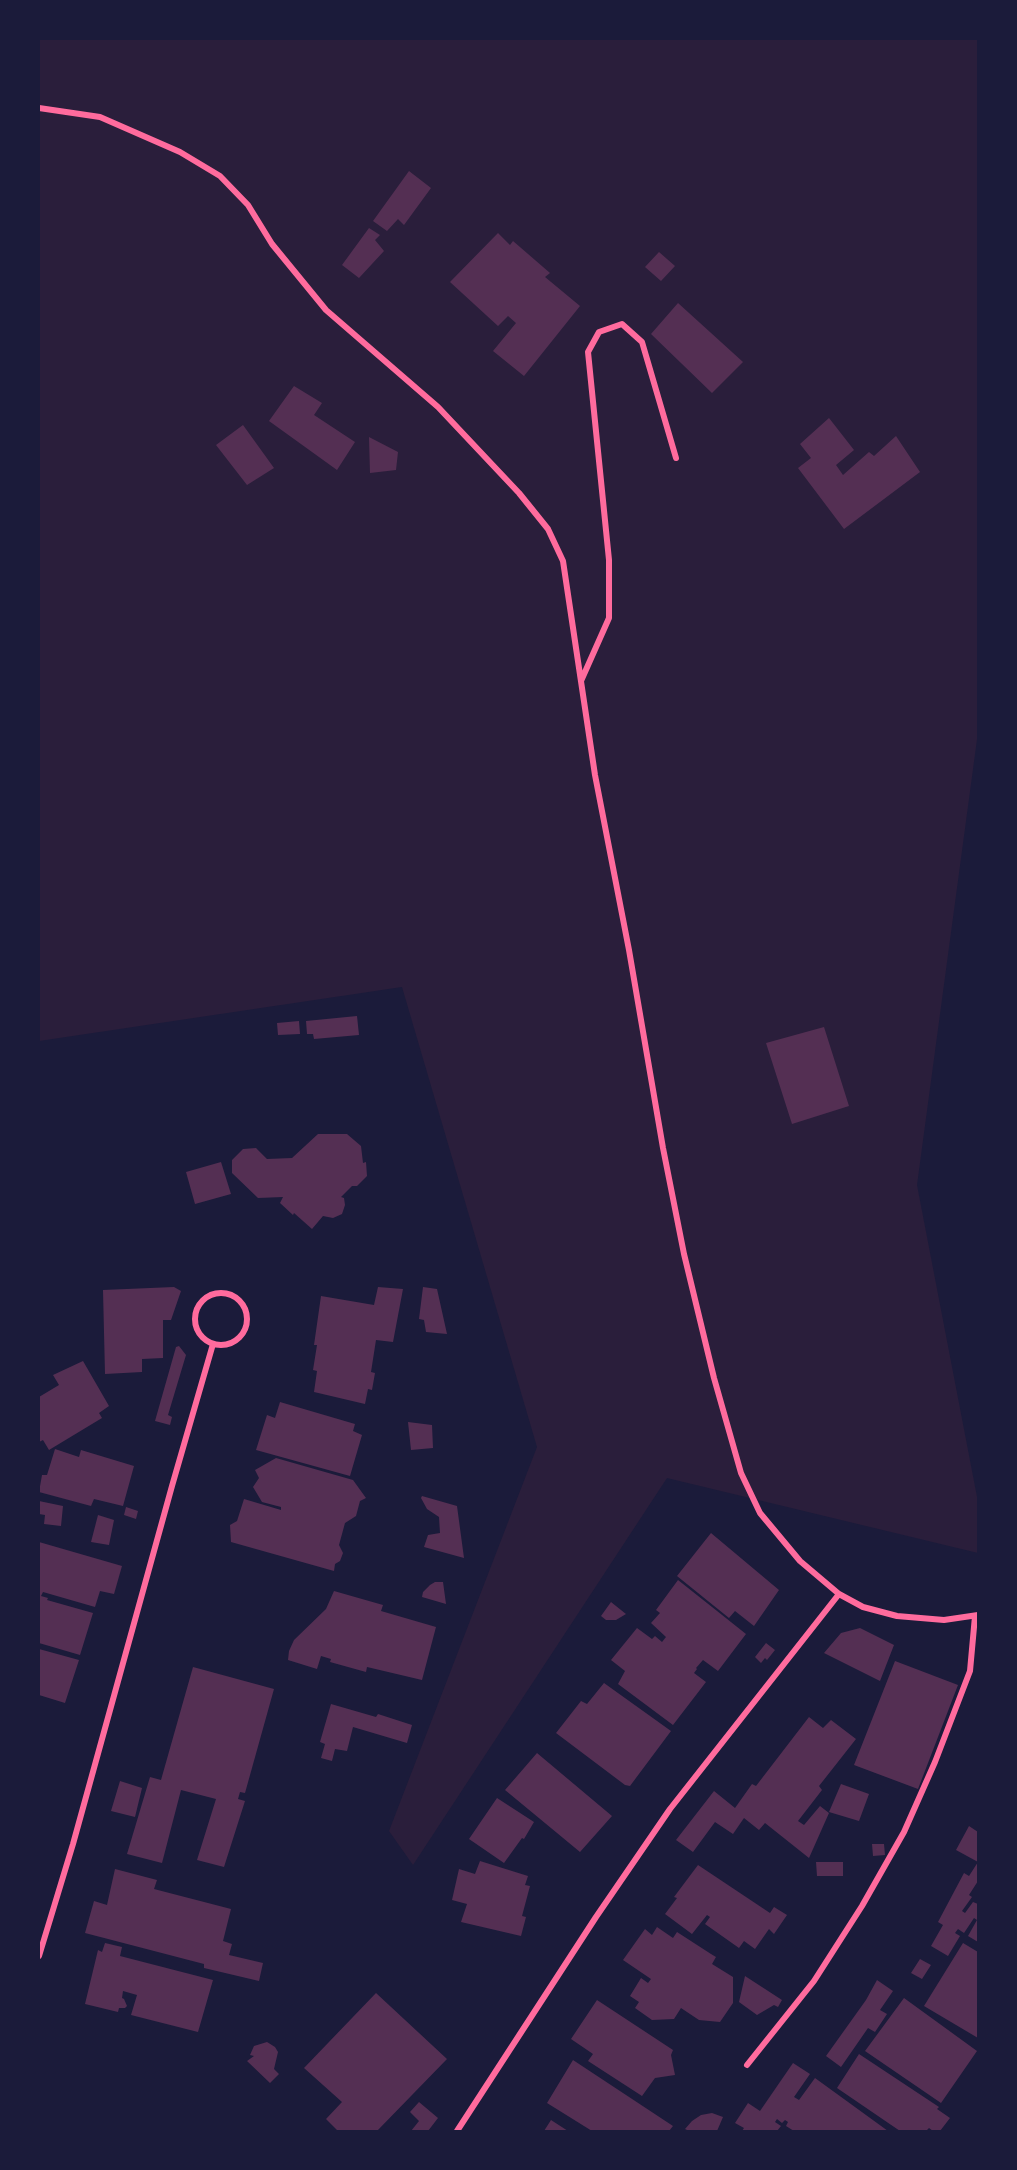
<!DOCTYPE html>
<html>
<head>
<meta charset="utf-8">
<style>
  body { margin:0 }
  #map { position:relative; width:1017px; height:2170px; overflow:hidden; background:#1b1b3a; font-family:"Roboto Condensed",sans-serif }
  canvas { display:block }
  .frame { position:absolute; inset:0; border:40px solid #1b1b3a; pointer-events:none }
</style>
</head>
<body>
<div id="map">
<canvas width="1017" height="2170"></canvas>
<div class="frame"></div>
</div>
<script>
const ctx = document.querySelector('canvas').getContext('2d');
ctx.lineJoin = 'round';
function paint(path, color) {
  ctx.fillStyle = color;
  ctx.fill(path, 'evenodd');
}
function shape(rows) {
  const path = new Path2D();
  for (const r of rows) {
    if (r.length === 3) {
      path.moveTo(r[0] + r[2], r[1]);
      path.arc(r[0], r[1], r[2], 0, 2 * Math.PI);
      continue;
    }
    path.moveTo(r[0], r[1]);
    for (let i = 2; i < r.length; i += 2) path.lineTo(r[i], r[i + 1]);
  }
  return path;
}
function stroke(path, color, width, dash) {
  ctx.strokeStyle = color;
  ctx.lineWidth = width;
  ctx.lineCap = dash ? 'butt' : 'round';
  ctx.setLineDash(dash || []);
  ctx.stroke(path);
}
paint(shape([
  [39,39,978,39,978,732,917,1185,978,1502,978,1553,667,1478,413,1865,389,1831,537,1447,402,987,39,1041]
]), '#2a1e3b');
paint(shape([
  [409,171,431,188,404,225,398,219,387,231,373,221],
  [369,228,380,235,375,240,384,251,359,278,342,265],
  [498,233,510,245,513,241,550,273,545,277,580,306,524,376,493,351,516,323,508,316,498,326,450,282],
  [659,252,675,266,661,281,645,267],
  [678,303,743,362,712,393,651,334],
  [294,386,322,403,314,415,355,442,337,470,269,421],
  [829,418,854,450,836,465,843,475,869,452,874,456,896,436,920,472,844,529,798,468,811,458,800,444],
  [243,425,274,468,247,485,216,445],
  [369,437,398,452,396,470,370,473],
  [357,1016,359,1035,314,1039,313,1034,307,1034,306,1021],
  [299,1021,300,1034,278,1035,277,1023],
  [824,1027,849,1106,792,1124,766,1043],
  [318,1134,347,1134,361,1146,363,1163,366,1162,367,1176,357,1186,352,1186,341,1197,344,1198,345,1205,342,1214,333,1218,323,1216,312,1229,294,1213,293,1215,280,1203,283,1197,258,1198,232,1173,232,1160,243,1149,256,1148,267,1159,292,1158],
  [221,1162,231,1194,195,1204,186,1172],
  [174,1287,181,1291,171,1320,163,1320,163,1358,142,1359,142,1372,105,1374,103,1290],
  [378,1287,403,1289,393,1342,376,1340,371,1372,375,1373,372,1390,368,1389,365,1404,314,1392,317,1371,313,1370,317,1345,314,1345,321,1296,374,1305],
  [423,1287,437,1289,447,1334,426,1332,424,1320,419,1319],
  [179,1346,186,1355,168,1415,172,1417,170,1425,155,1421,176,1347],
  [83,1361,109,1406,99,1413,102,1418,49,1450,43,1440,39,1442,39,1397,59,1385,53,1375],
  [280,1402,355,1424,353,1431,362,1435,350,1476,256,1450,267,1415,275,1418],
  [408,1422,432,1425,433,1448,411,1450],
  [55,1449,79,1457,81,1450,134,1466,123,1506,94,1499,91,1506,39,1492,42,1475,47,1475],
  [276,1458,353,1480,366,1498,360,1501,356,1516,345,1523,339,1545,343,1553,340,1561,335,1564,334,1571,231,1542,230,1525,237,1521,244,1499,281,1510,281,1507,262,1502,253,1487,259,1478,255,1470],
  [422,1496,457,1506,464,1558,424,1547,428,1535,440,1533,439,1517,427,1509,421,1498],
  [39,1501,63,1506,61,1526,44,1524,45,1515,39,1514],
  [126,1507,138,1511,136,1519,124,1515],
  [98,1515,114,1520,109,1545,91,1542],
  [711,1533,779,1590,754,1626,735,1611,729,1618,677,1576],
  [39,1542,122,1566,114,1594,100,1591,95,1607,43,1592,41,1596,48,1598,47,1600,93,1613,80,1655,39,1643],
  [678,1580,746,1634,718,1671,703,1660,696,1668,697,1669,694,1673,706,1682,673,1725,618,1684,625,1671,611,1660,637,1628,652,1639,655,1636,662,1642,666,1637,651,1623,660,1613,656,1610],
  [435,1582,443,1582,446,1604,422,1597,423,1592,430,1585],
  [334,1591,383,1605,381,1611,436,1627,422,1680,367,1667,366,1672,330,1662,331,1659,321,1656,317,1669,288,1660,289,1651,294,1640,326,1609],
  [611,1602,626,1614,616,1620,606,1620,601,1616],
  [860,1628,894,1645,880,1681,824,1653,841,1633],
  [766,1643,775,1650,767,1660,765,1658,761,1663,755,1657],
  [39,1649,79,1660,65,1703,39,1695],
  [895,1661,958,1685,918,1789,854,1765],
  [193,1667,274,1689,245,1793,240,1792,238,1799,245,1801,224,1867,197,1860,216,1799,181,1790,162,1863,127,1854,150,1777,161,1780],
  [604,1683,671,1731,630,1786,625,1785,556,1733,581,1701,587,1704],
  [331,1704,376,1717,378,1714,412,1725,407,1743,353,1727,347,1751,335,1749,332,1761,321,1758,325,1744,320,1742],
  [809,1717,823,1728,831,1720,856,1739,819,1786,822,1790,798,1821,804,1825,820,1806,829,1813,809,1858,765,1823,759,1830,744,1818,733,1834,715,1822,693,1852,676,1840,714,1791,735,1808,752,1784,756,1786],
  [537,1753,612,1816,580,1852,505,1790],
  [120,1781,142,1788,135,1817,111,1811],
  [841,1784,869,1794,859,1821,829,1812],
  [497,1798,534,1822,524,1839,522,1838,504,1863,469,1839],
  [969,1826,978,1832,978,1862,956,1850],
  [872,1844,884,1844,885,1855,873,1856],
  [480,1861,528,1876,525,1885,530,1886,522,1916,526,1917,521,1936,461,1922,467,1904,452,1900,459,1869,475,1874],
  [816,1862,843,1862,843,1876,817,1876],
  [978,1862,978,1881,969,1895,972,1897,962,1911,965,1913,973,1902,978,1904,978,1942,968,1936,977,1920,974,1918,964,1933,958,1929,955,1933,960,1936,948,1956,931,1946,943,1925,938,1922,964,1873,969,1876],
  [698,1865,770,1913,774,1907,787,1915,774,1934,769,1929,755,1949,744,1941,739,1948,705,1924,710,1917,707,1915,692,1934,665,1914,677,1898,674,1897],
  [115,1869,157,1880,154,1889,231,1909,223,1941,232,1944,229,1955,263,1963,259,1981,204,1968,204,1964,85,1933,94,1901,107,1905],
  [657,1927,673,1938,677,1932,711,1954,716,1957,712,1964,733,1977,733,2003,720,2022,699,2020,681,2008,674,2019,652,2020,635,2008,639,2002,630,1996,641,1978,648,1983,651,1979,623,1960,645,1929,652,1935],
  [105,1943,122,1947,120,1956,213,1980,198,2032,131,2015,137,1995,123,1991,122,1998,124,1999,127,2006,125,2008,119,2008,118,2012,85,2004,98,1950,102,1952],
  [963,1943,978,1952,978,2038,924,2006],
  [920,1959,931,1965,922,1979,911,1973],
  [745,1976,782,2000,778,2007,774,2005,757,2015,739,2002],
  [877,1980,893,1991,880,2010,887,2014,875,2032,868,2028,841,2067,826,2056,866,2000],
  [376,1993,447,2059,377,2131,338,2131,326,2119,342,2102,304,2068],
  [904,1998,977,2051,941,2103,865,2051],
  [597,2000,673,2050,671,2055,675,2075,655,2078,642,2096,588,2061,593,2054,571,2039],
  [267,2042,275,2047,278,2052,274,2069,279,2074,270,2083,247,2061,254,2056,250,2055,254,2046],
  [859,2054,939,2107,937,2109,950,2118,940,2131,933,2131,929,2128,926,2131,900,2131,837,2088],
  [573,2060,673,2126,669,2131,592,2131,547,2103],
  [793,2063,810,2074,794,2097,799,2100,815,2078,888,2131,794,2131,786,2126,788,2122,785,2120,782,2123,777,2119,775,2122,781,2126,777,2131,742,2131,744,2128,735,2123,748,2103,760,2111],
  [419,2102,438,2118,428,2131,411,2131,419,2121,410,2112],
  [712,2113,723,2117,717,2131,689,2131,685,2129,692,2121,701,2115],
  [551,2120,568,2131,544,2131]
]), '#542f53');
stroke(shape([
  [39,108,100,117,180,152,220,176,248,205,272,244,326,310,438,407,519,493,548,529,563,561,595,775,629,950,663,1148,684,1254,714,1378,741,1473,760,1513,800,1561,839,1594,863,1607,897,1616,944,1620,978,1615],
  [581,681,609,618,609,560,588,352,599,332,622,324,642,342,676,458],
  [221,1319,26],
  [39,1956,73,1844,172,1486,213,1344],
  [747,2065,814,1981,862,1906,904,1832,935,1762,970,1671,975,1616],
  [457,2131,596,1917,670,1809,839,1594]
]), '#ff6b9d', 6);
</script>
</body>
</html>
